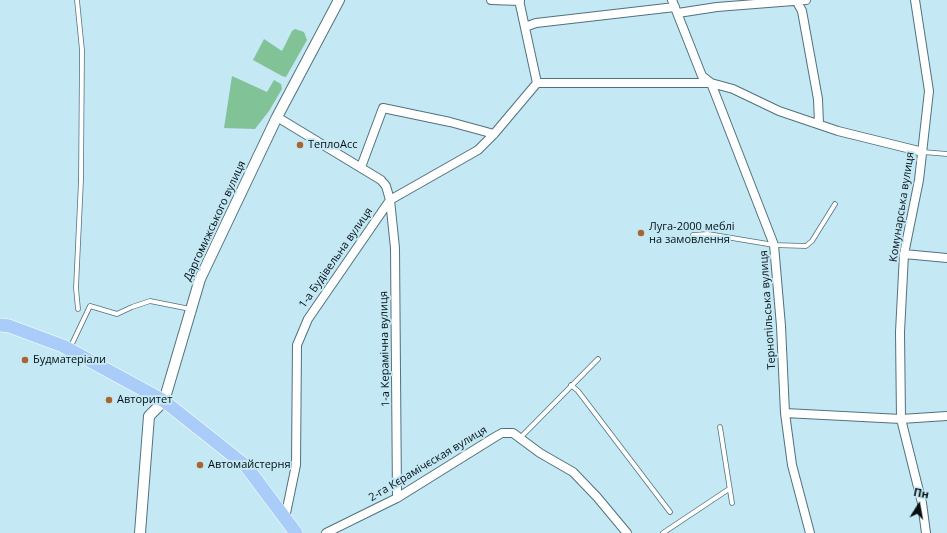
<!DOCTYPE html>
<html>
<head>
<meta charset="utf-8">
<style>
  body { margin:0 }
  #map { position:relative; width:947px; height:533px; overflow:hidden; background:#c4e8f4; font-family:"Open Sans",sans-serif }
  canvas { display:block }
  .north { position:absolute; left:899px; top:485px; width:40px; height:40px; -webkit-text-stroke:3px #c4e8f4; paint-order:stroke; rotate:11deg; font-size:11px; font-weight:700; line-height:16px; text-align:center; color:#041014 }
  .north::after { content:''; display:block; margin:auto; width:14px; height:18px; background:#041014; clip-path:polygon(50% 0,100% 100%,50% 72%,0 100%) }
</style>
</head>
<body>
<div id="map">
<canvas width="947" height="533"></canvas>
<div class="north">Пн</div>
</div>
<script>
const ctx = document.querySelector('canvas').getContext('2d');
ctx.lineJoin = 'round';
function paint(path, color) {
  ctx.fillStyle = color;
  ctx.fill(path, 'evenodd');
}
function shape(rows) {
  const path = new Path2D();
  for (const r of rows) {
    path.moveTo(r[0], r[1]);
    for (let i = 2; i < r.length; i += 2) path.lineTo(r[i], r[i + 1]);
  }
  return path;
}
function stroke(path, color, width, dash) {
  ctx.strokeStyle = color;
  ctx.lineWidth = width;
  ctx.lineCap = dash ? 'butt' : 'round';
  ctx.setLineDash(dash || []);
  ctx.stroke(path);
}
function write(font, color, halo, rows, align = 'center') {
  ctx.font = font + ' "Open Sans",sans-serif';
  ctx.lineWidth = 4;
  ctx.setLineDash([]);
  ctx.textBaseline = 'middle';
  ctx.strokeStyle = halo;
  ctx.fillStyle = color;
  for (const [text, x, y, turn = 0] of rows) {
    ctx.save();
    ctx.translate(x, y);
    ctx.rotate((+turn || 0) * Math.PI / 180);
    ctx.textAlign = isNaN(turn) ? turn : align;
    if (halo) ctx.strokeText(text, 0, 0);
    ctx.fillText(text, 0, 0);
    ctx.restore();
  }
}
paint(shape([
  [295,29,304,32,307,40,286,77,282,76,253,60,264,39,282,51,292,31],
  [232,76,267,92,274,80,281,84,282,89,269,111,255,129,224,128]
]), '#81c297');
const service = shape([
  [77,0,82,50,81,180,76,288,78,309],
  [923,152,947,154],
  [693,235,708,234,774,245,806,246,812,241,835,204],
  [70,348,90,306,117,314,132,307,150,301,190,309],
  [571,385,578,391,670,512],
  [720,427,732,503],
  [520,438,598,359],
  [663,533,729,489]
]);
const minor = shape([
  [491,0,520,1],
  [519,0,537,83],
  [672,0,702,76,711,83,774,245,781,326,785,413,792,465,810,533],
  [796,0,802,11,818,99,819,124],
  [915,0,929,91,919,180,904,254,900,332,901,419,922,503,926,533],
  [678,13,717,7,806,0],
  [525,27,536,23,675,7],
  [537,83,711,83,733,89,779,111,838,131,923,152],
  [277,117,381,180,386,186,390,200,395,248,397,498],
  [361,167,383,108,450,122,494,134],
  [904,254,947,258],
  [785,413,901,419,947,416],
  [285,518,296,465,297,345,308,319,390,200,478,150,494,134,537,83],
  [326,533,397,498,495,437,502,433,513,433,540,453,573,472,597,497,627,533]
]);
const tertiary = shape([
  [140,533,149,416,164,401,200,279,277,117,339,0]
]);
const primary = shape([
  [0,325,9,326,63,346,164,401,246,466,296,533]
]);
stroke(service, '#51727d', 5.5);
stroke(minor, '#51727d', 10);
stroke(tertiary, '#51727d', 12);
stroke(primary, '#fff', 14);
stroke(service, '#fff', 4);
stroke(minor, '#fff', 8);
stroke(tertiary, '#fff', 10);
stroke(primary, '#a9cdf8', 13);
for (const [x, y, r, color] of [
  [300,145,4,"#a86532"],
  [641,233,4,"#a86532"],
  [25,360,4,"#a86532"],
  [109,400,4,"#a86532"],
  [200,465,4,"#a86532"]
]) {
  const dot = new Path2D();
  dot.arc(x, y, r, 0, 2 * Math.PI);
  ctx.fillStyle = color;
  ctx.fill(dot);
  stroke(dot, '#c4e8f4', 1.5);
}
write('11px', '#041014', '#c4e8f4', [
  ["ТеплоАсс",308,145],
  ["Луга-2000 меблі",649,227],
  ["на замовлення",649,240],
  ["Будматеріали",33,360],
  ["Авторитет",117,400],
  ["Автомайстерня",208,465]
], 'left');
write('11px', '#041014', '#c4e8f4', [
  ["Комунарська вулиця",902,207,-81],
  ["Даргомижського вулиця",215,221,-65],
  ["1-а Будівельна вулиця",336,258,-55],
  ["Тернопільська вулиця",768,310,-94],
  ["1-а Керамічна вулиця",385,349,-91],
  ["2-га Кєрамічєская вулиця",428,464,-31]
]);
</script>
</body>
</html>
